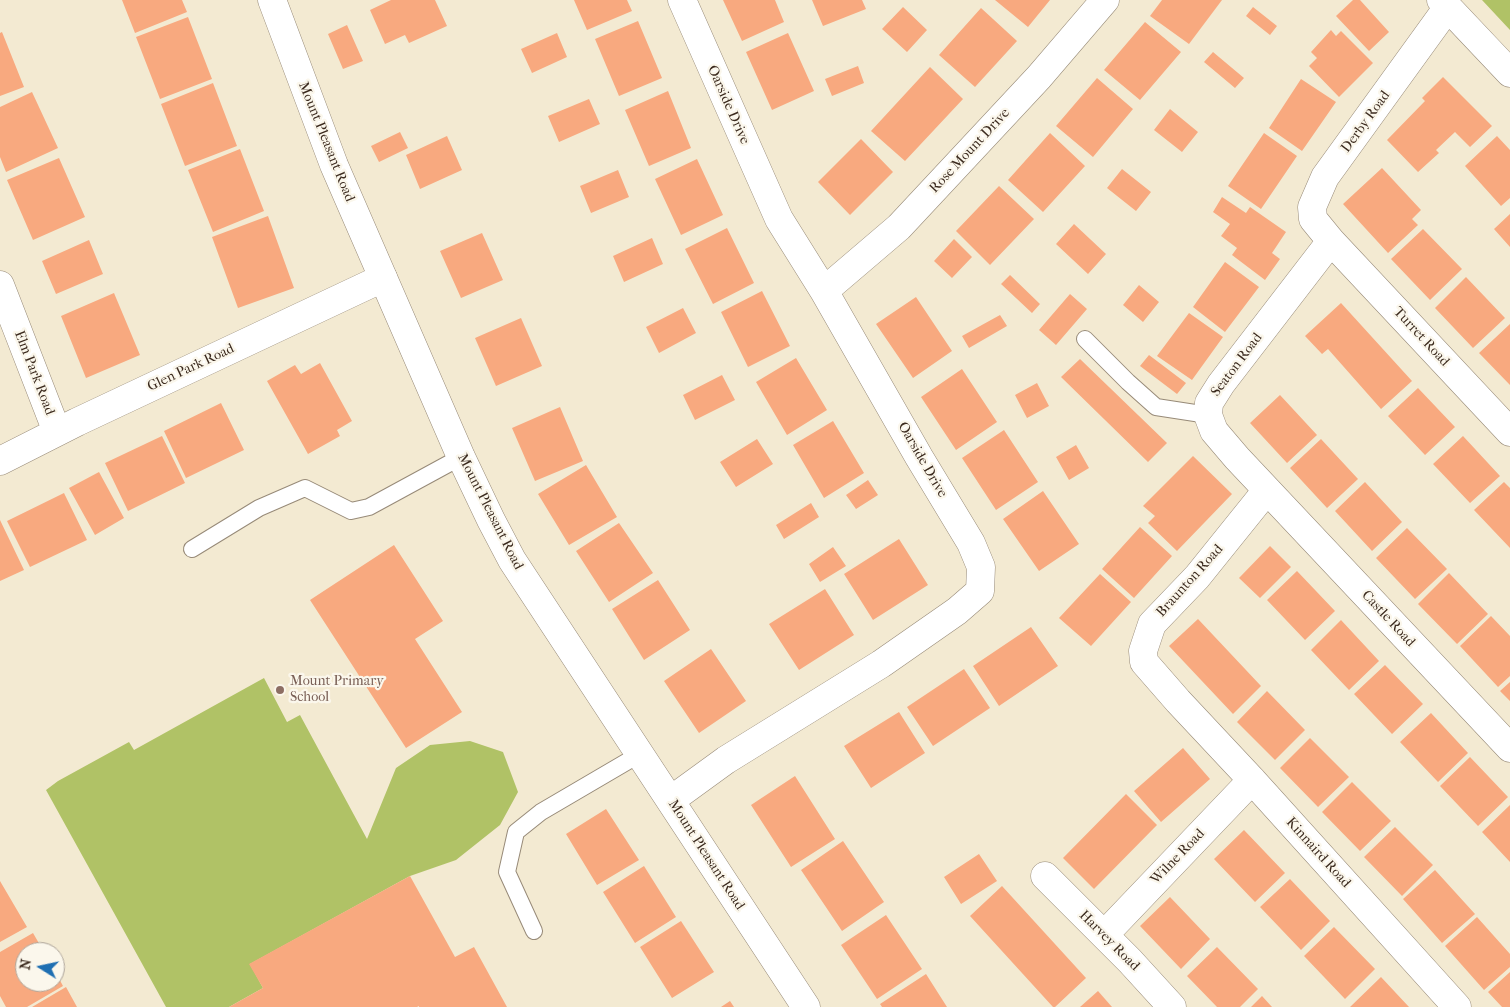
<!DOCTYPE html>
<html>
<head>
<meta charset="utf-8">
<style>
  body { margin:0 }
  #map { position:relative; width:1510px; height:1007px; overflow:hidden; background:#f3ead2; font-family:"IM FELL French Canon",serif }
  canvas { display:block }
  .north { position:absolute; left:15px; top:942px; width:50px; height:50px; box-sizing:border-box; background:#fbf7ec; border:1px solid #aea59a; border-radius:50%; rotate:280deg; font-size:14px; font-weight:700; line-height:20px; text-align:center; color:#3b2a1e }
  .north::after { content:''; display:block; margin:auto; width:18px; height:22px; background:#1f6fb2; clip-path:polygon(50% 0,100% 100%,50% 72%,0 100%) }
</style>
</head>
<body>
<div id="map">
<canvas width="1510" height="1007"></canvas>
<div class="north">N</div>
</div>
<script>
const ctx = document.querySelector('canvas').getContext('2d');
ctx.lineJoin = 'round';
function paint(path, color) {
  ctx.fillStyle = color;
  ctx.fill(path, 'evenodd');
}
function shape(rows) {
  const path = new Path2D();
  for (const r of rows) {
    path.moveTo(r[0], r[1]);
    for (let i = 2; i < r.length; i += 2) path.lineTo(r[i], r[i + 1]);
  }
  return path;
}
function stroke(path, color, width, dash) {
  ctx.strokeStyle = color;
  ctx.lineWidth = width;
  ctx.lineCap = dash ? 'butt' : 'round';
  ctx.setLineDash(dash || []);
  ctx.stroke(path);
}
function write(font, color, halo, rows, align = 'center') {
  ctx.font = font + ' "IM FELL French Canon",serif';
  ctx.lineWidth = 4.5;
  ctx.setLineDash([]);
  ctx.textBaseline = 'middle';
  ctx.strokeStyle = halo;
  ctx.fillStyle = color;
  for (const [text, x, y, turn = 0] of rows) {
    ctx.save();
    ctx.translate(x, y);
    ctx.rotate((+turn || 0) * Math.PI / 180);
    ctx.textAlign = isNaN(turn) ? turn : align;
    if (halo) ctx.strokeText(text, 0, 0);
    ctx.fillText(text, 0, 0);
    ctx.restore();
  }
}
paint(shape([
  [1482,0,1510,0,1510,30],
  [264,678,287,722,300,715,367,839,396,768,430,745,470,741,503,752,518,792,500,825,456,860,410,876,250,964,263,988,229,1007,166,1007,46,790,58,781,129,742,134,750]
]), '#b0c266');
paint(shape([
  [122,0,182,0,187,12,135,33],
  [391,0,435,0,447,26,409,43,405,35,385,44,370,10],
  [574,0,627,0,632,11,587,30],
  [723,0,775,0,784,22,742,41],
  [812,0,862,0,866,9,823,26],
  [995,0,1050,0,1028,27],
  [1162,0,1222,0,1189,44,1150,16],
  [1353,0,1360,0,1389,32,1369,51,1336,16],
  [903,7,927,30,907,52,882,29],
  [1253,7,1277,26,1270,35,1246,16],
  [981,8,1017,41,975,87,939,55],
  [188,17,212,79,160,99,136,37],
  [638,21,662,78,619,96,595,39],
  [1145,22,1181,52,1140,100,1104,70],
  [347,25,363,61,343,69,328,34],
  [1331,30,1336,36,1341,31,1373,63,1339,97,1309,66,1317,58,1311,52],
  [2,32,24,87,0,96,0,33],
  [557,33,567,57,532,73,521,49],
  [788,33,814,91,772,110,746,52],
  [1213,52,1244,78,1235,88,1204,62],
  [858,66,864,83,832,96,825,79],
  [930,67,963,99,905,161,871,131],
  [1443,77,1492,126,1470,147,1455,132,1436,150,1439,153,1418,172,1387,140,1425,101,1422,98],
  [1097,78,1133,109,1093,157,1056,126],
  [1301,79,1336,102,1302,151,1269,128],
  [213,83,237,146,185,166,161,104],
  [668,91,691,148,649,166,625,110],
  [32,92,58,148,6,172,0,157,0,107],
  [589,99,600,124,559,142,548,116],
  [1170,109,1198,132,1182,152,1154,130],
  [400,132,408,148,379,162,371,146],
  [1050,133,1085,166,1043,212,1008,180],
  [1264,133,1297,156,1261,209,1228,186],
  [447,136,462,170,420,189,406,155],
  [1497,136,1510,150,1510,198,1501,206,1465,166],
  [861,139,893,172,850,215,818,182],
  [240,149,264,211,213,232,188,170],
  [59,158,85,217,33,240,7,180],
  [697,159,723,215,681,235,655,179],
  [1382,168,1421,210,1412,219,1418,225,1388,253,1343,204],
  [1122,169,1151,192,1136,211,1107,188],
  [618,170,629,197,591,213,580,186],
  [999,186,1034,219,990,265,956,231],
  [1222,197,1246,213,1250,207,1286,232,1272,253,1280,259,1265,280,1232,255,1237,248,1221,236,1230,224,1213,212],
  [1510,214,1510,247,1494,229],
  [268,216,294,288,238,308,212,237],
  [1074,224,1106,254,1088,274,1056,244],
  [727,228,754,283,713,304,685,249],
  [1423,229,1462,269,1430,300,1391,259],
  [482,233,503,280,461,298,440,251],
  [652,238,663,264,624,282,613,256],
  [954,239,972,257,952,278,934,261],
  [89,240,103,274,56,294,42,261],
  [1225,262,1259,287,1225,332,1193,307],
  [1010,275,1040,304,1032,313,1001,284],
  [1466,277,1505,318,1473,348,1435,308],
  [1139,285,1159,302,1143,322,1123,305],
  [762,291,790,346,748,367,721,312],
  [114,293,140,355,86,378,61,316],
  [1070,294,1087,309,1056,345,1039,330],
  [916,297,952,351,913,378,876,324],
  [1341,303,1412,381,1381,409,1328,349,1322,354,1305,336],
  [683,308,696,333,659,353,646,327],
  [1189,313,1223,337,1192,380,1157,356],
  [1000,315,1007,326,969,348,962,336],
  [521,318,542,366,496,386,475,338],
  [1510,324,1510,385,1479,353],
  [1149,355,1186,383,1177,394,1140,366],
  [796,358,827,410,787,435,756,382],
  [1080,359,1167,443,1148,462,1061,377],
  [320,363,352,421,337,430,340,436,308,454,267,381,295,365,301,374],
  [962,369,997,422,956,450,921,397],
  [722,375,735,400,695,420,683,395],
  [1037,383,1049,406,1027,418,1015,395],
  [1418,388,1455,427,1425,455,1388,416],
  [1280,395,1317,435,1287,463,1250,423],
  [221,403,244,450,186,478,164,431],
  [560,407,583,461,535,481,512,428],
  [833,421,864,473,824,498,793,445],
  [1004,430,1038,482,996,510,962,458],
  [162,436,185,483,128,511,105,463],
  [1463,436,1500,476,1470,503,1433,464],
  [757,439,773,464,736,487,720,462],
  [1321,439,1358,479,1327,508,1290,468],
  [1076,445,1089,468,1069,480,1056,457],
  [1193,456,1232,494,1177,551,1148,523,1155,516,1143,506],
  [586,465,617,517,569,545,538,494],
  [99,472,124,518,95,535,69,488],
  [868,480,878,495,856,509,846,495],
  [1365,482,1402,522,1372,551,1335,511],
  [1504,482,1510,488,1510,548,1474,510],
  [1043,491,1079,544,1039,571,1003,519],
  [64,493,87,540,30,567,7,521],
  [811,503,819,517,784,539,776,525],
  [0,520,24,570,0,581],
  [619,523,653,573,609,602,576,551],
  [1140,527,1172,556,1134,598,1102,569],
  [1407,528,1447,569,1415,599,1376,558],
  [899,539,928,585,873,620,844,574],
  [394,545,443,621,415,639,462,712,406,748,310,600],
  [1270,546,1291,567,1260,598,1239,578],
  [833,547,846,566,820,582,809,564],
  [1297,571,1335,611,1305,640,1267,600],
  [1449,573,1488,614,1457,644,1418,604],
  [1100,574,1131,602,1091,646,1059,618],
  [658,580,690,630,644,660,612,609],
  [825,589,854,635,799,670,769,624],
  [1491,616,1510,636,1510,676,1498,687,1460,646],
  [1198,619,1261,686,1233,714,1169,646],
  [1341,620,1379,661,1349,690,1311,650],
  [1031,627,1058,666,999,706,973,666],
  [711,649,746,701,699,733,664,681],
  [1385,665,1423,704,1392,734,1354,694],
  [964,669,990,708,933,746,907,707],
  [1510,682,1510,701,1500,691],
  [1267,691,1305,730,1275,760,1237,722],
  [899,712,925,753,871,788,844,746],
  [1431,713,1468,753,1438,782,1400,742],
  [1310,738,1349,777,1318,807,1280,768],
  [1183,748,1210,779,1161,822,1134,791],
  [1470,757,1508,797,1478,826,1440,786],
  [795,776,835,839,791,867,751,805],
  [1352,782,1391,821,1360,851,1322,812],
  [1126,794,1157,825,1094,889,1063,858],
  [1510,805,1510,862,1482,832],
  [606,809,639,860,597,885,566,834],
  [1395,827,1433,865,1402,896,1364,857],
  [1244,830,1285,873,1255,902,1214,859],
  [843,841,884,902,842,931,801,870],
  [979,854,997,881,961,904,944,877],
  [644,866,676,917,635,943,603,892],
  [1435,870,1475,914,1442,943,1403,899],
  [410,876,455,957,474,947,507,1007,419,1007,419,1006,417,1007,229,1007,263,988,249,964],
  [1290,879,1330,921,1301,950,1260,907],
  [0,881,27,927,0,942],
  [1002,886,1086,978,1055,1007,1053,1007,970,916],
  [1170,897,1210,939,1181,969,1140,926],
  [886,915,922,969,877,999,841,945],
  [1477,917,1510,954,1510,967,1484,990,1445,946],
  [681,921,714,972,672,998,640,947],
  [1334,927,1375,969,1345,999,1304,956],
  [33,933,44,952,25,952,25,982,55,982,55,971,63,986,27,1007,6,1007,0,996,0,952],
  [1217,947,1258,989,1240,1007,1217,1007,1187,976],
  [1510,972,1510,1007,1502,1007,1488,992],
  [926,974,947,1007,882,1007,880,1004],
  [1381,977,1409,1007,1350,1007],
  [66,987,77,1007,32,1007],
  [1098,991,1112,1007,1080,1007],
  [1262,996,1272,1007,1251,1007],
  [730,1001,734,1007,721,1007]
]), '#f8a97f');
const lane = shape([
  [1085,339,1128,382,1156,407,1208,415],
  [192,549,259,508,305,488,351,511,369,507,461,457],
  [534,931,507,872,516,832,541,812,640,754]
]);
const street = shape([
  [1441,0,1510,73],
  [1448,7,1325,177,1312,207,1313,219,1331,241,1510,432],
  [1331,241,1221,384,1209,403,1208,415,1214,431,1237,458,1510,748],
  [0,285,57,432],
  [824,291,899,227,1039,77,1105,0],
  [0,461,77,422,383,278],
  [1267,490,1197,577,1152,624,1143,651,1144,662,1178,701,1252,780,1457,1007],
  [671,800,726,760,881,664,957,611,980,591,981,567,971,543,919,457,824,291,779,219,682,0],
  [1045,876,1130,961,1172,1007],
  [1104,935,1252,780]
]);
const secondary = shape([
  [272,0,334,165,461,457,491,520,512,560,806,1007]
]);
stroke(lane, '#978a78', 18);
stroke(street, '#978a78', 29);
stroke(secondary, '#978a78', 29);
stroke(lane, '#fff', 16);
stroke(street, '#fff', 28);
stroke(secondary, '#fff', 28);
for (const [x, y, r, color] of [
  [280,690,5,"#8d6e63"]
]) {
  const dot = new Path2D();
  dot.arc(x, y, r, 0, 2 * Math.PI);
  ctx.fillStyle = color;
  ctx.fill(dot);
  stroke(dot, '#fbf7ec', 2);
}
write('14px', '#3b2a1e', '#fbf7ec', [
  ["Oarside Drive",728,105,66],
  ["Derby Road",1366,122,-54],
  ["Mount Pleasant Road",326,142,68],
  ["Rose Mount Drive",970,151,-47],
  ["Turret Road",1421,337,47],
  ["Seaton Road",1237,365,-53],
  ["Glen Park Road",191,368,-25],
  ["Elm Park Road",34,373,69],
  ["Oarside Drive",922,460,60],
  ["Mount Pleasant Road",490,512,63],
  ["Braunton Road",1190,581,-48],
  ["Castle Road",1388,619,47],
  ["Kinnaird Road",1318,853,48],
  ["Mount Pleasant Road",706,855,57],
  ["Wilne Road",1178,857,-46],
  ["Harvey Road",1109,941,45]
]);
write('14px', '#785e54', '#fbf7ec', [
  ["Mount Primary",290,682],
  ["School",290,698]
], 'left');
</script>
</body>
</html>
